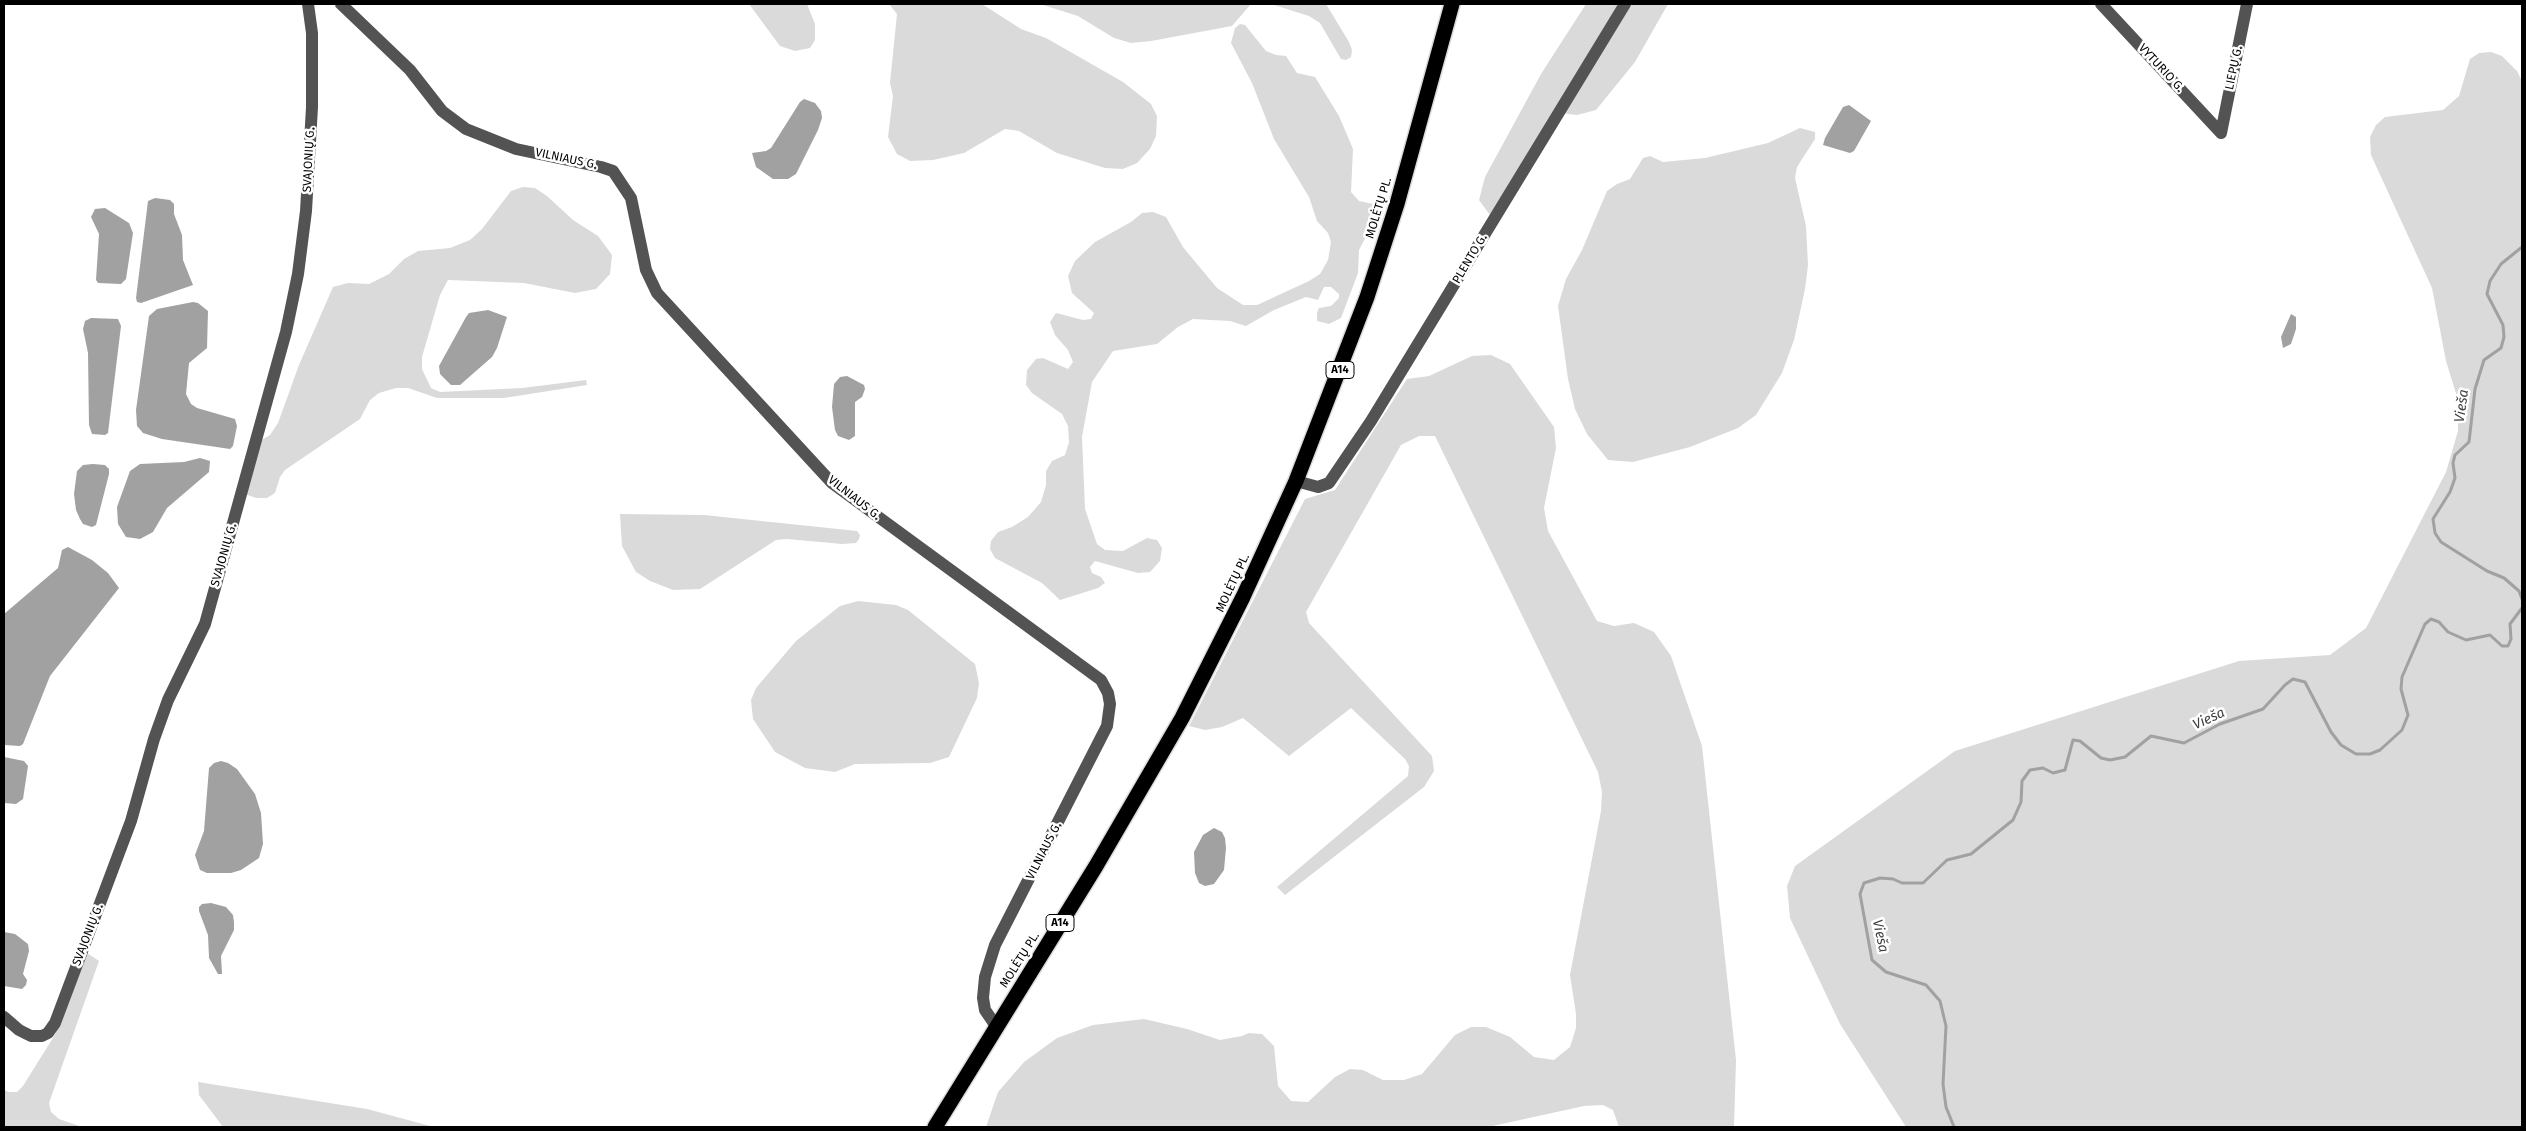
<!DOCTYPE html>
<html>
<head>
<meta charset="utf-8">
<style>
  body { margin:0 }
  #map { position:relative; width:2526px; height:1131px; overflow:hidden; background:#fff; font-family:"Fira Sans",sans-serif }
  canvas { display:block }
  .frame { position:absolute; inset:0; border:5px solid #000; pointer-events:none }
</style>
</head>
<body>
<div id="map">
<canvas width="2526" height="1131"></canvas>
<div class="frame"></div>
</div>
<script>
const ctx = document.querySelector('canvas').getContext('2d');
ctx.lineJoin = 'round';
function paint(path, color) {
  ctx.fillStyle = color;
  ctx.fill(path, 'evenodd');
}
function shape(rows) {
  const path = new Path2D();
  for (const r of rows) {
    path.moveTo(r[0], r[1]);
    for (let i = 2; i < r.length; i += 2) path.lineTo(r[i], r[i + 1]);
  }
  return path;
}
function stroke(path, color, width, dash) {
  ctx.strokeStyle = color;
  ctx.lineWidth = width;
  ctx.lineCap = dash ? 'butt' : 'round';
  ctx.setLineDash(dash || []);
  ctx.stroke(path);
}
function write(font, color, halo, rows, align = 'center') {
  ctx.font = font + ' "Fira Sans",sans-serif';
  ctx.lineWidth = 5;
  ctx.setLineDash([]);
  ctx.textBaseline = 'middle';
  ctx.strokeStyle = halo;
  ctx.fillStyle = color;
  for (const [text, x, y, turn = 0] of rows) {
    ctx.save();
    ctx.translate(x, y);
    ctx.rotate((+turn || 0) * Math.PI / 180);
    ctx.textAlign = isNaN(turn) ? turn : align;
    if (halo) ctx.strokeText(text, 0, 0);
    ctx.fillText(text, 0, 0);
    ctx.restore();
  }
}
paint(shape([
  [749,4,807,4,815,24,815,40,810,48,795,51,780,46],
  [889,4,982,4,1021,29,1046,38,1123,82,1151,104,1157,116,1156,136,1150,149,1137,163,1123,169,1105,168,1057,153,1019,131,1005,129,964,153,933,160,910,161,897,154,888,137,893,96,890,83,897,14],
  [1040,4,1251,4,1232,26,1151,41,1131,43,1114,38,1078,16],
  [1271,4,1326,4,1349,42,1352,50,1351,57,1346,60,1341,59,1320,23,1309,16],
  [1586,4,1668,4,1635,62,1596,110,1577,115,1553,112,1490,215,1479,200,1485,177,1541,74],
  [1240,24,1245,25,1266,51,1276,55,1286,56,1297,73,1315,77,1339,116,1353,149,1351,192,1359,201,1378,205,1377,215,1359,250,1358,273,1341,318,1329,324,1317,321,1317,313,1319,308,1331,306,1339,298,1339,294,1331,287,1324,287,1318,300,1306,297,1274,310,1246,326,1230,321,1193,319,1178,327,1157,344,1113,351,1092,382,1082,437,1085,509,1097,544,1105,550,1123,551,1147,538,1157,540,1162,548,1160,561,1150,572,1138,573,1095,561,1090,567,1092,573,1101,577,1105,583,1098,588,1060,600,1042,583,995,558,990,549,991,541,998,532,1012,527,1028,517,1041,502,1046,485,1046,471,1052,461,1065,455,1069,442,1068,426,1062,414,1032,393,1026,385,1027,370,1036,359,1043,358,1068,369,1073,362,1068,350,1055,335,1050,322,1056,313,1083,320,1091,319,1094,313,1072,293,1068,276,1075,261,1095,242,1131,222,1142,213,1153,212,1166,217,1183,247,1217,288,1243,305,1257,305,1309,281,1320,274,1328,260,1331,242,1328,233,1317,221,1309,197,1274,139,1252,83,1231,43,1235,28],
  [2491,52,2502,56,2517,71,2522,81,2522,1127,1906,1127,1840,1024,1790,918,1787,886,1795,866,1955,751,2239,661,2330,655,2366,628,2446,472,2458,431,2458,400,2446,361,2432,288,2371,155,2370,137,2376,125,2385,117,2443,110,2459,96,2470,59,2479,53],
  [1800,128,1815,132,1815,139,1797,167,1795,178,1806,226,1808,265,1805,289,1794,340,1782,373,1756,415,1738,428,1690,447,1633,462,1608,460,1587,434,1575,409,1568,379,1558,306,1566,279,1582,250,1607,191,1617,184,1630,179,1643,158,1650,156,1663,162,1705,158,1768,143],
  [523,187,535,188,547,196,573,220,598,236,612,255,610,274,596,289,575,293,524,283,448,280,440,295,422,357,422,369,431,388,440,392,522,388,586,380,587,385,504,398,437,398,408,388,396,388,379,393,370,400,360,419,285,470,280,477,275,493,267,498,256,498,245,494,260,441,270,435,278,423,299,365,333,287,348,283,369,284,389,274,404,259,418,251,450,248,470,240,482,229,511,191],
  [1491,355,1510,364,1554,427,1556,448,1544,508,1548,531,1597,621,1614,626,1634,623,1654,632,1671,656,1702,746,1736,1060,1734,1127,1619,1127,1613,1110,1603,1105,1584,1106,1488,1127,986,1127,998,1092,1024,1062,1057,1038,1093,1025,1144,1019,1187,1029,1220,1040,1242,1036,1249,1033,1262,1034,1274,1046,1278,1086,1291,1101,1308,1102,1335,1077,1350,1069,1363,1070,1383,1080,1404,1080,1422,1074,1455,1035,1471,1027,1486,1027,1510,1037,1534,1057,1554,1060,1570,1047,1576,1028,1576,1014,1570,975,1601,811,1602,792,1598,772,1435,436,1419,436,1401,445,1306,612,1309,623,1432,756,1434,771,1424,787,1285,895,1277,887,1408,776,1409,766,1405,759,1351,708,1289,756,1243,718,1222,727,1205,730,1189,726,1305,499,1335,490,1407,379,1429,376,1472,356],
  [620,514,704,515,857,531,860,535,859,539,856,543,842,544,787,539,776,540,700,589,673,590,650,581,636,572,622,546],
  [858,601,896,605,908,610,975,664,979,683,977,698,949,757,930,763,855,764,835,772,805,768,775,752,753,719,751,700,756,688,796,641,840,606],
  [87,953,99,961,49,1103,51,1112,59,1119,82,1127,4,1127,4,1090,9,1092,17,1092,23,1086,56,1033],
  [198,1082,367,1109,434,1127,223,1127,199,1095]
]), '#dadada');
paint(shape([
  [804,99,815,103,821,111,822,118,818,130,796,174,788,179,773,179,756,167,752,153,766,151,771,148,800,102],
  [1849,105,1871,121,1854,151,1850,153,1823,145,1825,138,1843,107],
  [155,198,170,200,174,204,174,214,182,235,183,260,193,285,141,303,137,302,136,298,148,201],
  [105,208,129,223,133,233,126,279,121,284,98,283,96,280,99,234,91,217,95,209],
  [193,302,198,303,208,311,207,348,189,363,186,394,191,404,197,408,235,419,237,426,233,446,230,449,162,439,143,433,137,426,136,410,149,316,157,309],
  [488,310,507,317,497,348,492,357,460,385,451,385,440,374,439,366,466,317,469,313],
  [2291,314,2296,317,2296,329,2291,344,2283,348,2281,337],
  [91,318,118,319,121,326,108,433,105,435,92,434,89,425,88,353,83,329,85,321],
  [847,376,864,385,865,389,862,397,855,402,855,436,849,440,838,436,835,430,832,407,834,384,840,377],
  [200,458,210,461,209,472,167,508,153,532,140,539,126,537,118,524,117,507,130,471,140,464,184,462],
  [93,464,105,465,109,469,109,474,96,525,92,527,83,524,80,519,76,510,74,494,77,471,83,465],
  [68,547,92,560,108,573,119,588,50,676,23,744,20,746,4,745,4,614,58,568,62,550],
  [4,757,24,761,28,766,23,799,16,804,4,803],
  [221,761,228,763,237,769,255,794,261,813,263,844,259,858,241,870,231,873,207,873,200,870,195,855,204,831,209,768,214,763],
  [1214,828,1222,832,1225,838,1226,848,1224,870,1214,884,1205,886,1199,883,1195,873,1194,852,1203,835],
  [211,903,226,907,233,915,234,922,234,930,221,956,222,974,218,974,209,958,208,935,199,911,199,907,202,904],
  [4,932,15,934,28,944,29,951,23,974,27,980,26,985,22,989,4,986]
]), '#a1a1a1');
stroke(shape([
  [2522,247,2501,264,2490,281,2487,294,2503,325,2504,337,2501,348,2484,360,2475,389,2469,442,2455,455,2453,463,2455,478,2450,492,2433,519,2435,533,2441,542,2487,571,2504,578,2519,591,2522,599],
  [1954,1127,1946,1107,1943,1084,1946,1026,1940,1001,1926,985,1886,972,1872,960,1860,894,1864,883,1880,878,1893,879,1902,883,1923,883,1947,860,1971,854,2013,820,2021,802,2022,781,2030,770,2043,768,2053,773,2065,770,2073,740,2080,741,2101,758,2110,760,2125,757,2151,736,2184,743,2220,724,2263,709,2285,685,2293,679,2305,682,2331,732,2341,745,2356,754,2370,754,2380,750,2402,730,2408,715,2401,689,2402,677,2425,624,2431,619,2439,622,2448,632,2466,640,2490,635,2502,646,2508,646,2511,639,2510,624,2522,608]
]), '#a1a1a1', 3);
const highway = shape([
  [935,1127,1096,866,1182,718,1243,597,1296,481,1367,297,1397,204,1452,4]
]);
stroke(highway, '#dbdbdb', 18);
stroke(shape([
  [341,4,410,70,442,111,466,129,516,149,601,167,613,171,631,198,646,270,657,293,832,483,1101,680,1108,693,1110,704,1107,726,995,945,985,977,983,998,985,1010,996,1026],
  [2101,4,2221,133],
  [2221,133,2247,4],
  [1296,481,1318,487,1329,483,1371,421,1625,4],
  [4,1017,19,1030,31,1036,42,1036,48,1033,55,1023,131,821,154,739,168,700,205,624,286,332,298,274,306,211,312,107,312,33,308,4]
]), '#535353', 12);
stroke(highway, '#000', 15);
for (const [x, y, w] of [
  [1340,370,28],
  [1060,923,28]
]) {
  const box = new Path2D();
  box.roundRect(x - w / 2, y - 8.5, w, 17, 4);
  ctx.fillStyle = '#fff';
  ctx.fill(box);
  stroke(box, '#000', 1);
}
write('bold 11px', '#000', null, [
  ["A14",1340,370],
  ["A14",1060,923]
]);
write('12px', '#000', '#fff', [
  ["VYTURIO G.",2161,68,47],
  ["LIEPŲ G.",2234,68,-78],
  ["VILNIAUS G.",566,159,12],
  ["SVAJONIŲ G.",309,160,-87],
  ["MOLĖTŲ PL.",1379,208,-73],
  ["PLENTO G.",1470,259,-59],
  ["VILNIAUS G.",854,498,38],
  ["SVAJONIŲ G.",224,555,-74],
  ["MOLĖTŲ PL.",1233,583,-65],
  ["VILNIAUS G.",1044,851,-63],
  ["SVAJONIŲ G.",88,935,-69],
  ["MOLĖTŲ PL.",1020,960,-58]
]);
write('italic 14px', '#424242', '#fff', [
  ["Vieša",2462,406,-82],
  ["Vieša",2209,719,-25],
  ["Vieša",1880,936,78]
]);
</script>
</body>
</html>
